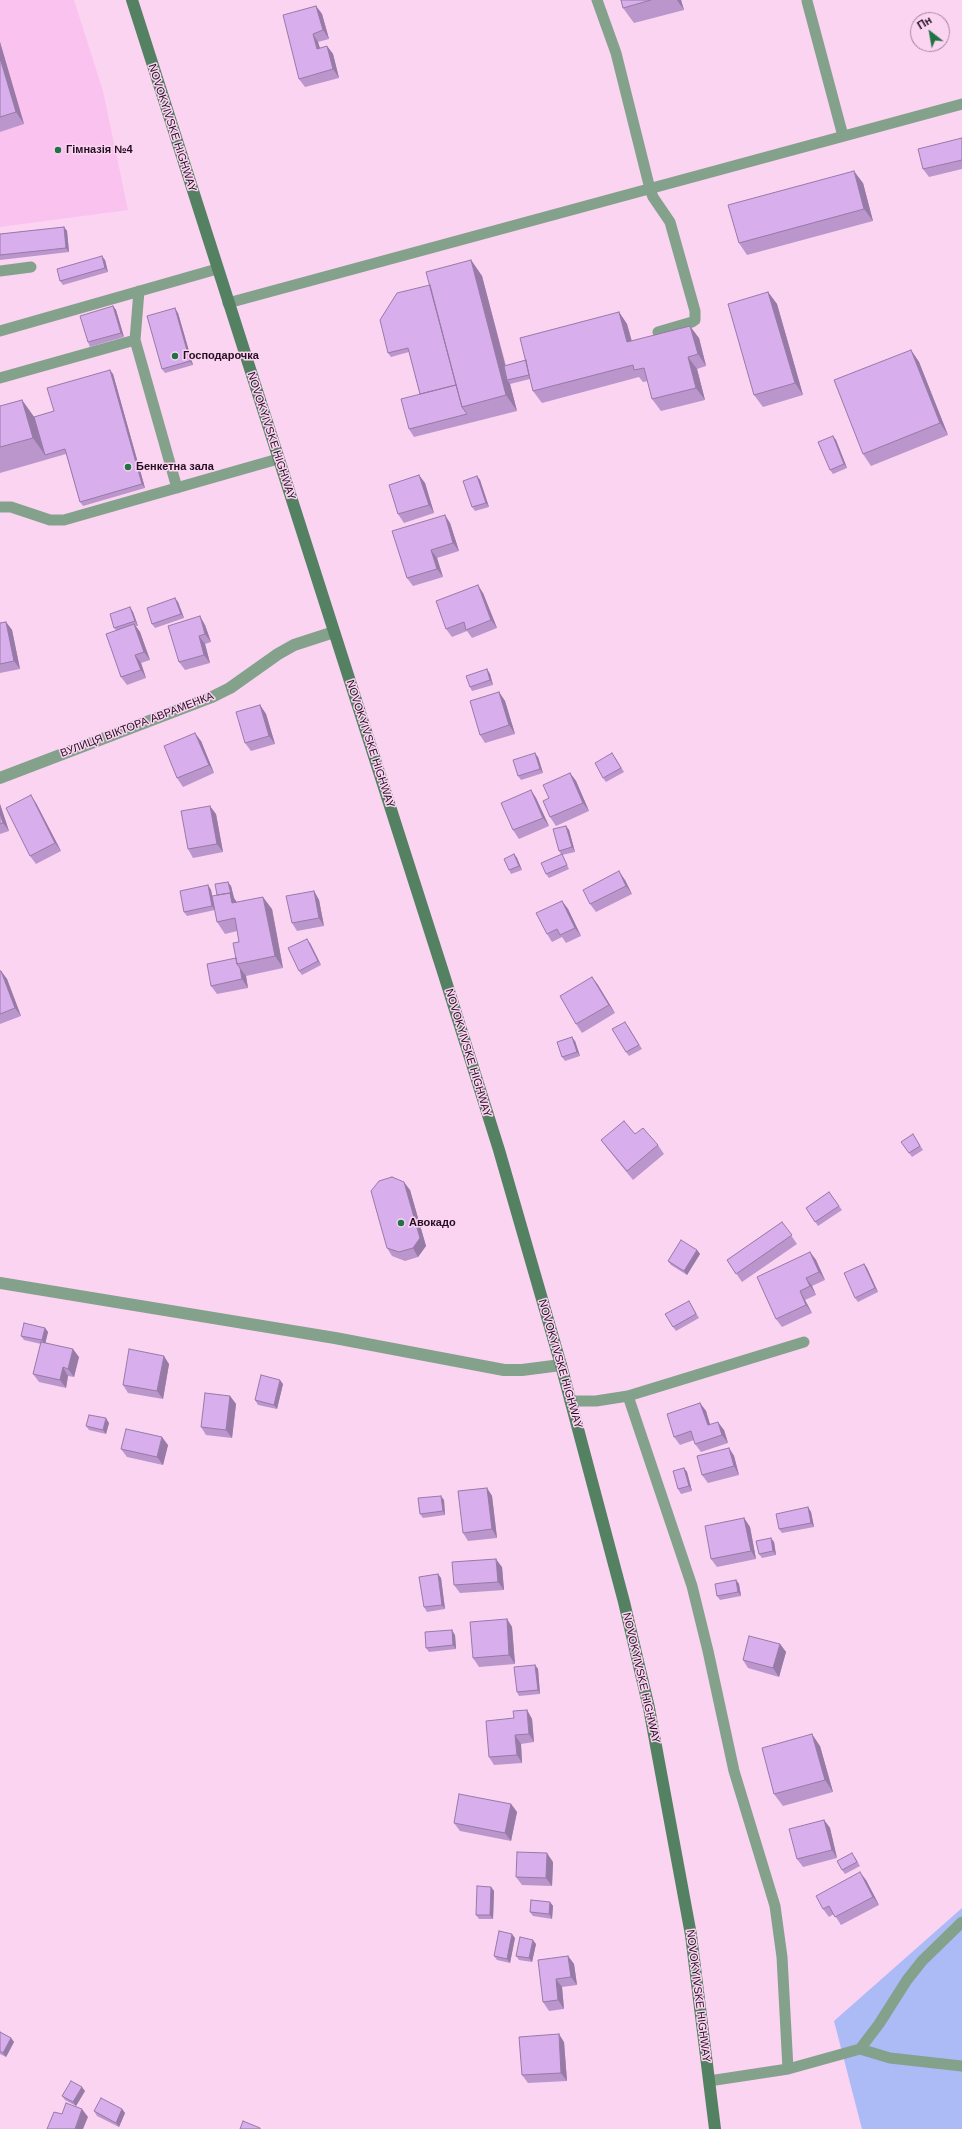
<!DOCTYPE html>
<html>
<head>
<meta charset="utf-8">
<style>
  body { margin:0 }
  #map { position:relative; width:962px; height:2129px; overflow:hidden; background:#fbd4f2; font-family:Arial,sans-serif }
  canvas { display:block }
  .north { position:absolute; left:910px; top:12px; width:40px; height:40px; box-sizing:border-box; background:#fbd4f2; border:1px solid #a5859e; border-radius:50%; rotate:329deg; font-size:11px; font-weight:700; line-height:16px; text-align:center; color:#250e21 }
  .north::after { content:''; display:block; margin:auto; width:14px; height:18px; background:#207344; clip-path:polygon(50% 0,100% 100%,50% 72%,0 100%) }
</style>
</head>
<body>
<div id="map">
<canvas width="962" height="2129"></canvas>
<div class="north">Пн</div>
</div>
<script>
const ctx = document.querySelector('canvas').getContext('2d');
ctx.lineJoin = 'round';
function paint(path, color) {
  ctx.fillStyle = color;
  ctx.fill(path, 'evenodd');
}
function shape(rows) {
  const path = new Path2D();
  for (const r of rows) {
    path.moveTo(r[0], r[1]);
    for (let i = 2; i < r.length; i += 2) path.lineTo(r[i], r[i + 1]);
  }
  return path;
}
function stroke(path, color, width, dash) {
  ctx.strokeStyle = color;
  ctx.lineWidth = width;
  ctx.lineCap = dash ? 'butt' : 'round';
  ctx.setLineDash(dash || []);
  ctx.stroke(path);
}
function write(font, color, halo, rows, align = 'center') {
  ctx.font = font + ' Arial,sans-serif';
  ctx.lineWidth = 3;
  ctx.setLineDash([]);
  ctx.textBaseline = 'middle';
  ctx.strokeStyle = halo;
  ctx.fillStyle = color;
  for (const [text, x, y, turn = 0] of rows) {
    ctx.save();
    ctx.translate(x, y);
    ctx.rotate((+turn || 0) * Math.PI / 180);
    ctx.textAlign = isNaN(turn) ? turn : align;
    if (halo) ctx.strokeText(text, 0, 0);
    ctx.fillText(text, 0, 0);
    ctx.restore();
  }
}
paint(shape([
  [0,0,74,0,103,91,128,210,0,227]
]), '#fac2ee');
paint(shape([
  [962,1908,962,2129,862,2129,834,2021]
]), '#acbaf6');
stroke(shape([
  [597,0,616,53,650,189,653,197,670,222,695,311,695,320,692,322,658,332],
  [807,1,843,136],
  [0,271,31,267],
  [139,291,135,340,177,488],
  [228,303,962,104],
  [0,331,217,269],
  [0,378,135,340],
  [0,507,11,507,50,520,64,520,278,459],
  [628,1396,692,1586,708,1651,734,1771,775,1906,782,1957,788,2069],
  [570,1401,596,1401,628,1396,804,1342],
  [860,2049,879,2024,907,1980,922,1961,962,1922],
  [709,2081,788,2069,860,2049,890,2058,962,2066]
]), '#84a18c', 11);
stroke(shape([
  [0,778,212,697,230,688,278,654,294,645,334,632],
  [0,1283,335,1338,504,1370,522,1370,561,1365]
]), '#84a18c', 12);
stroke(shape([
  [132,0,444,975,499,1150,561,1365,624,1602,649,1708,691,1935,715,2129]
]), '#558163', 12);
paint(shape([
  [621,0,681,0,684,10,634,23,623,8],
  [316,6,322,14,329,39,318,42,320,48,327,46,333,54,339,78,305,87,299,79],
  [0,42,24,124,0,132],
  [962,138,962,169,929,177,923,169],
  [863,183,873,221,747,255,739,243],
  [64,227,67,231,69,252,0,260,0,234],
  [105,260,108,272,63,285,60,281],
  [471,260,482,276,506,366,526,360,619,312,627,324,632,341,699,338,706,366,697,369,705,400,661,411,652,399,648,381,643,382,639,377,542,403,533,391,530,379,510,384,517,411,414,437,409,429,420,394,409,352,391,357,388,353,430,285],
  [768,292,777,304,803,395,763,407,754,395],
  [113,306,116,310,124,337,90,347,88,342],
  [178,313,193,365,165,373,162,369],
  [911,350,919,362,948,435,871,466,863,454],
  [113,374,145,488,83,506,80,502,66,454,0,473,0,406,22,400,34,417,54,411],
  [833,436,836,440,847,468,833,474,830,470],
  [477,476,480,480,489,507,475,511,472,507],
  [425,483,434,513,404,523,398,514],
  [450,523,459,551,437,558,443,577,413,586,407,578],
  [483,593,497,628,472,638,467,631,452,637,446,629],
  [178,602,184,618,155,628,152,624],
  [130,607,133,612,138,626,136,626,140,632,150,660,141,663,146,678,127,685,121,677,116,630,114,628],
  [6,622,12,630,20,669,0,673,0,623],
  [205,625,211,642,205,644,210,663,185,670,179,662],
  [487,669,490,674,493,685,472,691,470,687],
  [499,692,505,701,515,734,485,743,480,735],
  [260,705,266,714,275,744,251,751,245,743],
  [201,741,214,773,183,787,177,778],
  [538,757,543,773,521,780,518,776],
  [615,757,624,772,606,782,603,778],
  [570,773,576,781,589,811,556,826,550,817],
  [531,790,536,798,549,826,519,839,513,830],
  [36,803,61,851,36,864,30,856],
  [0,804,9,831,0,834],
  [216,814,223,852,193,858,188,849],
  [566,826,569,830,575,852,562,855,564,858,569,869,549,878,546,874,561,854,559,851],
  [514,854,517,858,522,870,511,874,509,870],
  [625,880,632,894,596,912,590,904],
  [208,885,211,890,214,907,217,895,231,886,234,898,236,902,272,909,283,968,246,976,248,988,217,994,211,986,236,958,239,942,237,931,225,934,217,922,215,910,187,916,184,912],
  [314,891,319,900,324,926,297,931,292,923],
  [562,901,568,909,581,936,566,943,562,937,552,942,547,934],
  [310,943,321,965,302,975,299,971],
  [0,971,1,971,7,979,21,1016,0,1024],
  [592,977,598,985,615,1013,582,1033,576,1024],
  [628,1026,642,1049,629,1056,626,1052],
  [575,1041,580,1056,565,1061,562,1057],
  [635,1134,658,1145,664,1154,633,1180,607,1148,601,1140],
  [913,1134,923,1150,912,1157,901,1142],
  [410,1190,426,1246,418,1257,405,1261,392,1256,387,1248],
  [829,1192,842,1210,818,1226,806,1208],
  [782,1222,797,1244,742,1282,727,1260],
  [697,1250,700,1254,687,1275,671,1265,668,1261],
  [810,1252,816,1260,825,1280,812,1286,816,1295,805,1300,812,1313,782,1327,776,1319],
  [864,1264,867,1268,878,1292,858,1302,855,1298],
  [689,1301,699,1318,676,1331,673,1327],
  [45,1328,48,1332,45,1342,79,1357,74,1377,68,1376,66,1388,39,1382,33,1374,41,1344,24,1340,21,1336],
  [169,1364,163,1399,128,1393,123,1385],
  [283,1384,277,1409,258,1405,255,1400],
  [230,1396,236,1404,232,1438,206,1435,201,1427],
  [700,1403,706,1411,710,1425,724,1430,728,1443,701,1452,695,1444,694,1440,680,1445,674,1437],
  [109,1423,106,1434,89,1430,86,1426],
  [168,1445,163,1465,127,1457,121,1449],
  [729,1448,734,1456,739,1475,708,1483,702,1475],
  [684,1468,687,1472,692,1491,681,1494,678,1489],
  [487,1488,492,1496,497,1538,468,1541,463,1533],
  [444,1500,445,1515,423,1518,420,1514],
  [808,1507,811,1512,814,1527,782,1533,779,1529],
  [744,1518,750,1527,756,1559,717,1567,711,1559],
  [774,1542,776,1555,762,1558,759,1554],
  [502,1567,504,1590,460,1593,454,1585],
  [438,1574,441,1578,445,1609,427,1612,424,1607],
  [736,1580,739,1584,741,1596,720,1600,717,1596],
  [507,1619,512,1627,515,1664,479,1667,473,1658],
  [455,1635,456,1649,429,1652,426,1648],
  [780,1644,786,1652,779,1677,748,1668,743,1660],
  [535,1665,538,1669,540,1694,519,1696,517,1692],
  [527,1710,532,1719,534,1742,521,1744,522,1763,494,1765,489,1757],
  [820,1746,833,1792,783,1806,774,1794],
  [511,1804,517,1812,511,1841,460,1831,454,1823],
  [824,1820,830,1828,837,1858,803,1867,797,1859],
  [855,1857,860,1866,845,1874,842,1870],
  [553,1862,552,1886,522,1885,516,1877],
  [866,1880,879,1905,841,1925,834,1914,829,1917,823,1909],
  [491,1887,494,1891,493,1919,479,1919,476,1915],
  [550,1902,553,1906,552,1919,533,1916,530,1912],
  [515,1938,510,1963,497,1960,494,1956],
  [536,1944,532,1962,519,1960,516,1956],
  [568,1956,574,1964,577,1985,562,1987,564,2009,549,2011,543,2002],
  [0,2032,11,2038,14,2042,6,2057,0,2054],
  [564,2042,567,2081,528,2083,522,2075],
  [85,2091,76,2106,65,2100,62,2096],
  [122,2109,125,2113,119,2127,97,2116,94,2111]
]), '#ba96cc');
paint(shape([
  [677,0,681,0,684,10],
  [316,6,322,14,329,39,323,30],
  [313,34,318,42,323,58,317,49],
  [0,42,24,124,16,112,0,58],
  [327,46,333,54,339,78,333,69],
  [854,171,863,183,873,221,864,209],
  [64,227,67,231,69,252,66,248],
  [102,256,105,260,108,272,105,268],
  [471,260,482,276,509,380,507,380,510,384,517,411,506,395],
  [768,292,777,304,803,395,795,383],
  [113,306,116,310,124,337,121,333],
  [175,308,178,313,193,365,190,361],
  [619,312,627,324,635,354,627,342],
  [690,326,699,338,706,366,698,354],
  [911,350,919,362,948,435,940,423],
  [688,357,697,369,705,400,696,388],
  [110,370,113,374,145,488,142,484],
  [22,400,37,421,45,455,33,438],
  [833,436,836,440,847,468,844,464],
  [419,475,425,483,434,513,429,505],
  [477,476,480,480,489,507,486,503],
  [445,515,450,523,459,551,453,543],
  [431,550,437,558,443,577,437,569],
  [478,585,483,593,497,628,491,620],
  [175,598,178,602,184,618,181,614],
  [130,607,133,612,138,626,135,621],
  [200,616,205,625,211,642,205,634],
  [6,622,12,630,20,669,14,661],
  [134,624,140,632,150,660,144,652],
  [199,636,205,644,210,663,204,655],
  [135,655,141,663,146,678,141,670],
  [487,669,490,674,493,685,490,680],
  [499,692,505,701,515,734,509,725],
  [260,705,266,714,275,744,269,736],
  [195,733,201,741,214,773,209,765],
  [535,753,538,757,543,773,540,769],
  [570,773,576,781,589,811,583,803],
  [531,790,536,798,549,826,543,818],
  [31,795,36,803,61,851,55,843],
  [0,804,9,831,3,823,0,813],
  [210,806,216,814,223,852,217,844],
  [566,826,569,830,575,852,572,847],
  [514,854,517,858,522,870,519,866],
  [619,871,625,880,632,894,626,886],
  [228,882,231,886,234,898,239,905,232,903],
  [208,885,211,890,215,910,212,906],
  [314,891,319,900,324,926,319,918],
  [263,897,272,909,283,968,275,956],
  [562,901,568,909,581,936,575,928],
  [307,939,310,943,321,965,318,961],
  [240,968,246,976,248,988,242,979],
  [1,971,7,979,21,1016,15,1008],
  [592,977,598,985,615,1013,609,1005],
  [572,1037,575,1041,580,1056,577,1052],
  [404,1182,410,1190,426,1246,418,1257,413,1248],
  [697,1250,700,1254,687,1275,684,1271],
  [810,1252,816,1260,825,1280,819,1272],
  [864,1264,867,1268,878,1292,875,1288],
  [806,1278,812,1286,816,1295,810,1286],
  [800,1291,805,1300,812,1313,806,1305],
  [45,1328,48,1332,45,1345,42,1340],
  [73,1349,79,1357,74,1377,68,1369],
  [164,1356,169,1364,163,1399,157,1391],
  [63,1367,68,1376,66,1388,60,1380],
  [280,1380,283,1384,277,1409,274,1405],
  [230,1396,236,1404,232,1438,226,1430],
  [700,1403,706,1411,713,1434,708,1425],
  [106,1418,109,1423,106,1434,103,1430],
  [718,1422,724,1430,728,1443,722,1435],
  [162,1437,168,1445,163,1465,157,1457],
  [729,1448,734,1456,739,1475,734,1466],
  [684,1468,687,1472,692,1491,689,1486],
  [487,1488,492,1496,497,1538,492,1529],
  [441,1496,444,1500,445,1515,443,1511],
  [808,1507,811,1512,814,1527,811,1523],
  [744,1518,750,1527,756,1559,751,1551],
  [771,1538,774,1542,776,1555,773,1551],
  [496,1559,502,1567,504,1590,498,1582],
  [438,1574,441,1578,445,1609,442,1605],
  [736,1580,739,1584,741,1596,738,1592],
  [507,1619,512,1627,515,1664,509,1655],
  [452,1630,455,1635,456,1649,453,1645],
  [780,1644,786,1652,779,1677,773,1668],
  [535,1665,538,1669,540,1694,538,1690],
  [527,1710,532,1719,534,1742,529,1734],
  [812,1734,820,1746,833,1792,825,1780],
  [515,1735,521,1744,522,1763,517,1755],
  [511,1804,517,1812,511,1841,505,1833],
  [824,1820,830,1828,837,1858,832,1850],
  [547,1853,553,1862,552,1886,546,1878],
  [860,1872,866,1880,879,1905,873,1897],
  [491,1887,494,1891,493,1919,490,1915],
  [550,1902,553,1906,552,1919,549,1914],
  [512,1934,515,1938,510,1963,507,1959],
  [533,1940,536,1944,532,1962,529,1958],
  [568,1956,574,1964,577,1985,571,1977],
  [556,1979,562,1987,564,2009,558,2000],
  [559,2034,564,2042,567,2081,561,2073],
  [11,2038,14,2042,6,2057,3,2053],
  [82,2087,85,2091,76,2106,73,2102],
  [82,2109,88,2117,83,2129,75,2129],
  [122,2109,125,2113,119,2127,116,2123]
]), '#977aa6');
const building = shape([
  [621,0,651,0,623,8,621,0],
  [316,6,323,30,313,34,317,49,327,46,333,69,299,79,283,15,316,6],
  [0,58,16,112,0,117,0,58],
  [962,138,962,160,923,169,918,149,962,138],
  [854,171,864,209,739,243,728,205,854,171],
  [64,227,66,248,0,255,0,234,64,227],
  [102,256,105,268,60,281,57,269,102,256],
  [471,260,506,395,462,407,426,272,471,260],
  [430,285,456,385,420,394,408,348,388,353,380,320,397,293,430,285],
  [768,292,795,383,754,395,728,304,768,292],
  [113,306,121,333,88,342,80,316,113,306],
  [175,308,190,361,162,369,147,316,175,308],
  [619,312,627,342,690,326,698,354,688,357,696,388,652,399,644,368,634,370,633,365,533,391,520,338,619,312],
  [911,350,940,423,863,454,834,380,911,350],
  [526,360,529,375,507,380,504,366,526,360],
  [110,370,142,484,80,502,65,449,45,455,34,417,54,411,47,388,110,370],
  [456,385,462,407,467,414,409,429,401,399,456,385],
  [22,400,33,438,0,447,0,406,22,400],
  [833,436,844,464,830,470,818,442,833,436],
  [419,475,429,505,398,514,389,485,419,475],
  [477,476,486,503,472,507,463,481,477,476],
  [445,515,453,543,431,550,437,569,407,578,392,531,445,515],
  [478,585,491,620,466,630,464,622,446,629,436,601,478,585],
  [175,598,181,614,152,624,147,608,175,598],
  [130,607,135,621,114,628,110,614,130,607],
  [200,616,205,634,199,636,204,655,179,662,168,626,200,616],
  [6,622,14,661,0,664,0,623,6,622],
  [134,624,144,652,135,655,141,670,121,677,106,634,134,624],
  [487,669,490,680,470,687,466,676,487,669],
  [499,692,509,725,480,735,470,701,499,692],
  [260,705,269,736,245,743,236,712,260,705],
  [195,733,209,765,177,778,164,746,195,733],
  [535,753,540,769,518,776,513,760,535,753],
  [612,753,621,768,603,778,595,763,612,753],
  [570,773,583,803,550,817,543,801,549,798,543,785,570,773],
  [531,790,543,818,513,830,501,803,531,790],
  [31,795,55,843,30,856,6,808,31,795],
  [210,806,217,844,188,849,181,811,210,806],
  [0,813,3,823,0,824,0,813],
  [566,826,572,847,559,851,553,829,566,826],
  [514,854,519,866,509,870,504,859,514,854],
  [562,854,567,865,546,874,541,863,562,854],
  [619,871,626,886,590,904,583,890,619,871],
  [228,882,231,894,230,893,217,895,215,884,228,882],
  [208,885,212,906,184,912,180,891,208,885],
  [314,891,319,918,292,923,286,896,314,891],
  [230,893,232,903,263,897,275,956,237,964,233,943,239,942,235,918,217,922,212,896,230,893],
  [562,901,575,928,560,935,557,929,547,934,536,913,562,901],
  [307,939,318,961,299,971,288,948,307,939],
  [236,958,237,964,240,968,242,979,211,986,207,964,236,958],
  [0,971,1,971,15,1008,0,1014,0,971],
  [592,977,609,1005,576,1024,560,996,592,977],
  [625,1022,639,1045,626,1052,612,1029,625,1022],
  [572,1037,577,1052,562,1057,557,1042,572,1037],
  [624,1121,635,1134,643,1128,658,1145,627,1171,601,1140,624,1121],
  [913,1134,920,1146,909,1153,901,1142,913,1134],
  [392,1177,404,1182,420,1238,413,1248,399,1252,387,1248,371,1191,379,1181,392,1177],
  [829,1192,839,1206,815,1222,806,1208,829,1192],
  [782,1222,792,1235,736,1274,727,1260,782,1222],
  [681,1240,697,1250,684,1271,668,1261,681,1240],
  [810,1252,819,1272,806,1278,810,1286,800,1291,806,1305,776,1319,757,1277,810,1252],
  [864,1264,875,1288,855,1298,844,1273,864,1264],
  [689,1301,696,1314,673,1327,665,1314,689,1301],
  [24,1323,45,1328,42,1340,21,1336,24,1323],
  [41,1342,73,1349,68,1369,63,1367,60,1380,33,1374,41,1342],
  [129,1349,164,1356,157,1391,123,1385,129,1349],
  [261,1375,280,1380,274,1405,255,1400,261,1375],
  [205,1393,230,1396,226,1430,201,1427,205,1393],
  [700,1403,708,1425,718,1422,722,1435,695,1444,691,1431,674,1437,667,1414,700,1403],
  [89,1415,106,1418,103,1430,86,1426,89,1415],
  [126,1429,162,1437,157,1457,121,1449,126,1429],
  [729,1448,734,1466,702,1475,697,1456,729,1448],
  [684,1468,689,1486,678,1489,673,1471,684,1468],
  [487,1488,492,1529,463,1533,458,1491,487,1488],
  [441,1496,443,1511,420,1514,418,1498,441,1496],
  [808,1507,811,1523,779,1529,776,1514,808,1507],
  [744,1518,751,1551,711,1559,705,1526,744,1518],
  [771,1538,773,1551,759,1554,756,1541,771,1538],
  [496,1559,498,1582,454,1585,452,1562,496,1559],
  [438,1574,442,1605,424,1607,419,1577,438,1574],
  [736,1580,738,1592,717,1596,715,1584,736,1580],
  [507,1619,509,1655,473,1658,470,1622,507,1619],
  [452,1630,453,1645,426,1648,425,1632,452,1630],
  [749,1636,780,1644,773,1668,743,1660,749,1636],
  [535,1665,538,1690,517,1692,514,1667,535,1665],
  [527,1710,529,1734,515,1735,517,1755,489,1757,486,1721,514,1718,513,1711,527,1710],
  [812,1734,825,1780,774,1794,762,1748,812,1734],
  [459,1794,511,1804,505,1833,454,1823,459,1794],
  [824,1820,832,1850,797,1859,789,1829,824,1820],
  [517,1852,547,1853,546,1878,516,1877,517,1852],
  [852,1853,857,1862,842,1870,837,1861,852,1853],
  [860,1872,873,1897,835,1917,829,1906,823,1909,816,1896,860,1872],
  [477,1886,491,1887,490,1915,476,1915,477,1886],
  [531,1900,550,1902,549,1914,530,1912,531,1900],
  [499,1931,512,1934,507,1959,494,1956,499,1931],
  [520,1937,533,1940,529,1958,516,1956,520,1937],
  [568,1956,571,1977,556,1979,558,2000,543,2002,538,1960,568,1956],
  [0,2032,11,2038,3,2053,0,2051,0,2032],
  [559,2034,561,2073,522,2075,519,2037,559,2034],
  [71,2081,82,2087,73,2102,62,2096,71,2081],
  [101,2098,122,2109,116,2123,94,2111,101,2098],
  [66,2103,82,2109,75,2129,47,2129,54,2112,62,2114,66,2103],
  [243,2121,260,2128,260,2129,240,2129,243,2121]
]);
paint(building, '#d8aeed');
stroke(building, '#977aa6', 1);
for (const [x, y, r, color] of [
  [58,150,4,"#207344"],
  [175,356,4,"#207344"],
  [128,467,4,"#207344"],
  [401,1223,4,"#207344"]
]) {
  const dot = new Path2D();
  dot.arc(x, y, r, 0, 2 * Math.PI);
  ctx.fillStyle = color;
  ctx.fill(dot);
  stroke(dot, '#fbd4f2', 1.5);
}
write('11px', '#250e21', '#fbd4f2', [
  ["NOVOKYIVSKE HIGHWAY",172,128,72],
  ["NOVOKYIVSKE HIGHWAY",271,436,72],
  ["ВУЛИЦЯ ВІКТОРА АВРАМЕНКА",137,725,-21],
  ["NOVOKYIVSKE HIGHWAY",370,744,72],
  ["NOVOKYIVSKE HIGHWAY",468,1053,73],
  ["NOVOKYIVSKE HIGHWAY",560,1364,74],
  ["NOVOKYIVSKE HIGHWAY",641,1678,77],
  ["NOVOKYIVSKE HIGHWAY",698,1996,83]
]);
write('bold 11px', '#250e21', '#fbd4f2', [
  ["Гімназія №4",66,150],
  ["Господарочка",183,356],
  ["Бенкетна зала",136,467],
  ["Авокадо",409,1223]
], 'left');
</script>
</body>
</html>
